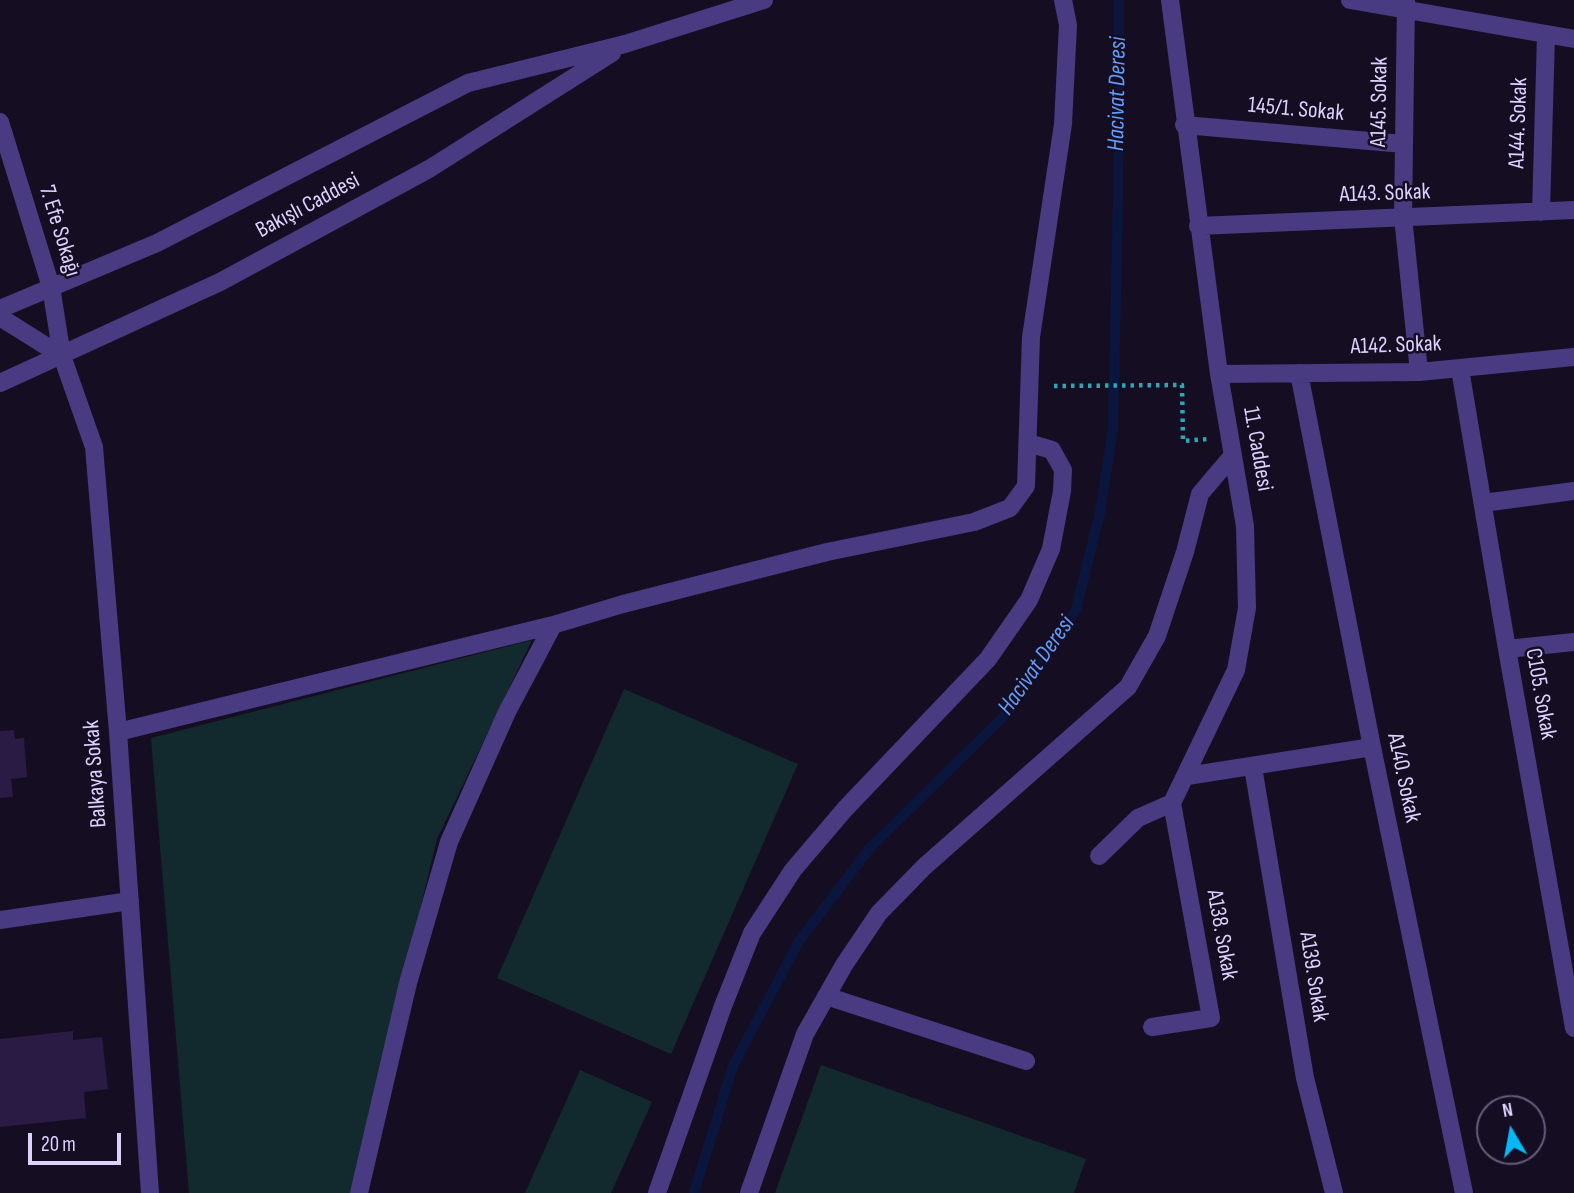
<!DOCTYPE html>
<html>
<head>
<meta charset="utf-8">
<style>
  body { margin:0 }
  #map { position:relative; width:1574px; height:1193px; overflow:hidden; background:#150e23; font-family:"Sofia Sans Condensed",sans-serif }
  canvas { display:block }
  .north { position:absolute; left:1476px; top:1095px; width:70px; height:70px; box-sizing:border-box; background:#150e23; border:2px solid #655c7b; border-radius:50%; rotate:350deg; font-size:19px; font-weight:700; line-height:28px; text-align:center; color:#ddd1fe }
  .north::after { content:''; display:block; margin:auto; width:24px; height:32px; background:#06b9f5; clip-path:polygon(50% 0,100% 100%,50% 72%,0 100%) }
  .scale { position:absolute; left:28px; top:1133px; width:93px; height:32px; box-sizing:border-box; border:4px solid #ddd1fe; border-top:0; padding-left:9px; font-size:21px; line-height:24px; white-space:nowrap; color:#ddd1fe; -webkit-text-stroke:5px #150e23; paint-order:stroke }
</style>
</head>
<body>
<div id="map">
<canvas width="1574" height="1193"></canvas>
<div class="north">N</div>
<div class="scale">20 m</div>
</div>
<script>
const ctx = document.querySelector('canvas').getContext('2d');
ctx.lineJoin = 'round';
function paint(path, color) {
  ctx.fillStyle = color;
  ctx.fill(path, 'evenodd');
}
function shape(rows) {
  const path = new Path2D();
  for (const r of rows) {
    path.moveTo(r[0], r[1]);
    for (let i = 2; i < r.length; i += 2) path.lineTo(r[i], r[i + 1]);
  }
  return path;
}
function stroke(path, color, width, dash) {
  ctx.strokeStyle = color;
  ctx.lineWidth = width;
  ctx.lineCap = dash ? 'butt' : 'round';
  ctx.setLineDash(dash || []);
  ctx.stroke(path);
}
function write(font, color, halo, rows, align = 'center') {
  ctx.font = font + ' "Sofia Sans Condensed",sans-serif';
  ctx.lineWidth = 5;
  ctx.setLineDash([]);
  ctx.textBaseline = 'middle';
  ctx.strokeStyle = halo;
  ctx.fillStyle = color;
  for (const [text, x, y, turn = 0] of rows) {
    ctx.save();
    ctx.translate(x, y);
    ctx.rotate((+turn || 0) * Math.PI / 180);
    ctx.textAlign = isNaN(turn) ? turn : align;
    if (halo) ctx.strokeText(text, 0, 0);
    ctx.fillText(text, 0, 0);
    ctx.restore();
  }
}
paint(shape([
  [532,640,437,839,352,1193,189,1193,151,738],
  [624,689,798,764,671,1054,497,978],
  [821,1065,1086,1159,1074,1193,775,1193],
  [580,1070,652,1102,611,1193,525,1193]
]), '#12292d');
stroke(shape([
  [694,1193,733,1066,798,943,870,848,1006,714,1076,610,1100,512,1113,429,1118,201,1119,0]
]), '#0b163f', 10);
paint(shape([
  [14,730,15,739,24,738,27,777,11,779,13,797,0,798,0,731],
  [73,1031,73,1040,102,1037,108,1089,84,1092,86,1118,0,1127,0,1039]
]), '#291b43');
stroke(shape([
  [1054,386,1182,385,1183,441,1208,439]
]), '#31a6b2', 4.5, [3.5, 5]);
stroke(shape([
  [1350,0,1574,39],
  [1406,0,1403,217,1419,372],
  [0,122,51,287,62,356,94,447,118,732,150,1193],
  [1184,125,1404,144],
  [1541,212,1546,35],
  [1198,226,1574,210],
  [0,309,157,243,468,83,625,44,764,0],
  [0,317,62,356],
  [1460,369,1507,649,1574,1028],
  [1299,373,1372,747,1464,1193],
  [1219,374,1419,372,1574,357],
  [0,383,220,282,429,169,612,53],
  [1483,503,1574,491],
  [1507,649,1574,642],
  [118,732,553,625,623,604,827,552,974,522,1010,508,1026,486,1031,337,1063,124,1068,25,1063,0],
  [1253,767,1305,1078,1334,1193],
  [1187,776,1372,747],
  [1099,856,1138,818,1172,803,1236,670,1247,608,1245,526,1219,374,1170,0],
  [0,920,130,901],
  [826,996,1026,1061],
  [1152,1027,1211,1018,1172,803],
  [359,1193,408,983,449,842,507,712,553,625],
  [657,1193,723,1006,752,933,793,870,845,809,988,659,1029,600,1051,549,1062,491,1063,470,1052,450,1028,443],
  [749,1193,805,1034,844,965,879,913,925,866,1128,687,1157,636,1185,552,1200,494,1233,455]
]), '#483b81', 18);
write('23px', '#ddd1fe', '#150e23', [
  ["A145. Sokak",1380,102,-89],
  ["145/1. Sokak",1296,110,5],
  ["A144. Sokak",1519,123,-88],
  ["A143. Sokak",1385,194,-2],
  ["Bakışlı Caddesi",308,206,-28],
  ["7. Efe Sokağı",59,231,73],
  ["A142. Sokak",1396,346,-2],
  ["11. Caddesi",1257,449,80],
  ["C105. Sokak",1540,694,80],
  ["Balkaya Sokak",96,774,-94],
  ["A140. Sokak",1403,778,78],
  ["A138. Sokak",1221,935,80],
  ["A139. Sokak",1313,977,81]
]);
write('italic 24px', '#629dfb', '#150e23', [
  ["Hacivat Deresi",1118,94,-89],
  ["Hacivat Deresi",1037,666,-55]
]);
</script>
</body>
</html>
